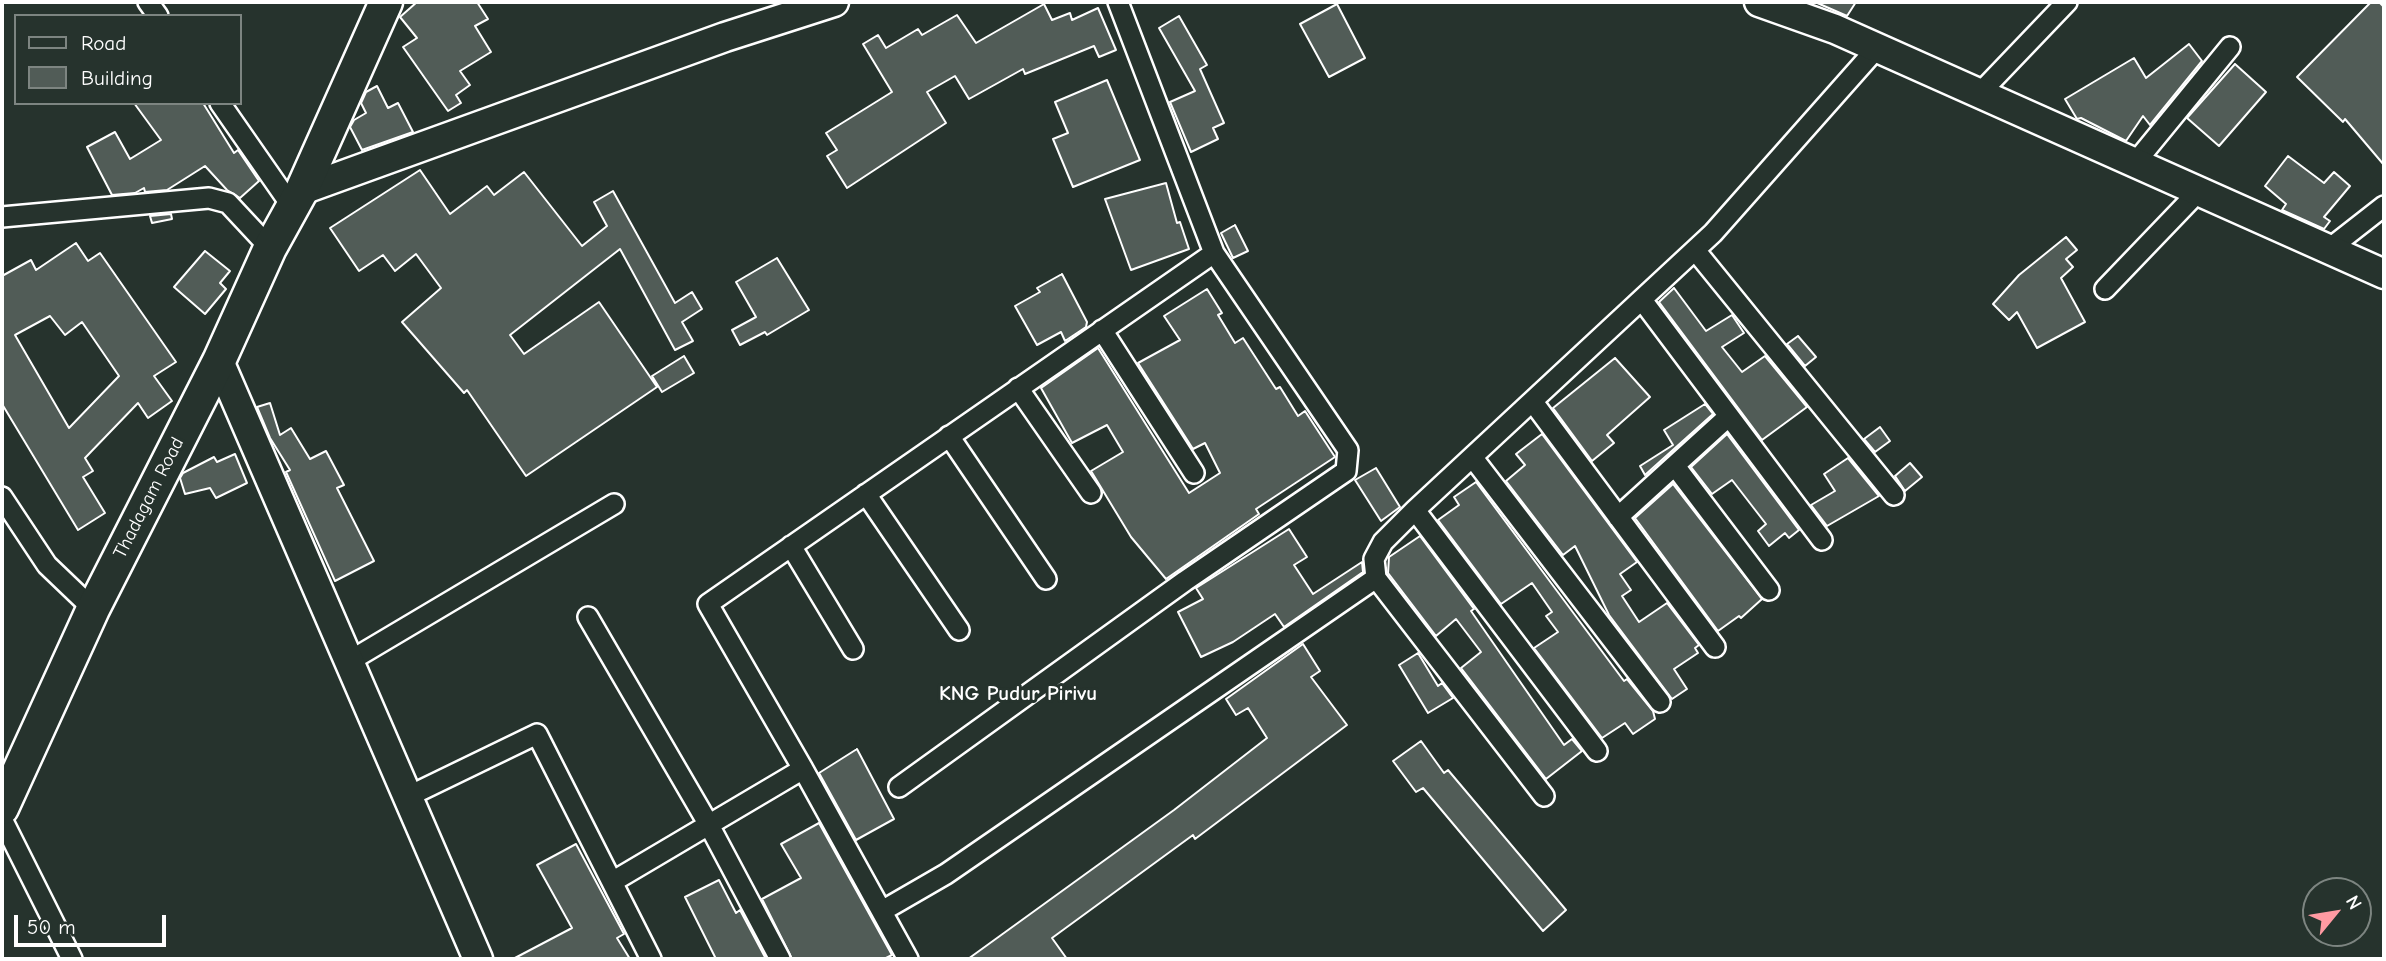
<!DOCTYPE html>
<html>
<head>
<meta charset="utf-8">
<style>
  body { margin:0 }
  #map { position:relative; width:2386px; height:961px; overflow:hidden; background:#26332d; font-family:"Comic Neue",sans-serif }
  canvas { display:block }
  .frame { position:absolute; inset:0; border:4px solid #fff; pointer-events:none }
  .legend { position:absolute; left:14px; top:14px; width:228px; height:91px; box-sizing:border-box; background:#26332d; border:2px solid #7d8581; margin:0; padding:9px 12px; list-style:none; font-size:21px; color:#fff }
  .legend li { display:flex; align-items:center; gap:14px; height:35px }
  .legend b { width:35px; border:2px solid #7d8581 }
  .north { position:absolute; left:2302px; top:877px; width:70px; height:70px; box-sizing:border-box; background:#26332d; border:2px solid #7d8581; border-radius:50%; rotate:60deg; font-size:19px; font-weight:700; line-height:28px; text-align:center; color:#fff }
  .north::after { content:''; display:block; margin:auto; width:24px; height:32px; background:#ff9aa2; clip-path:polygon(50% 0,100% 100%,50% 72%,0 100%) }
  .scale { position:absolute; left:14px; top:915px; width:152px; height:32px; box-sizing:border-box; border:4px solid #fff; border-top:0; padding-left:9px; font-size:21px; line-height:24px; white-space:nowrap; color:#fff; -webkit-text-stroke:5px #26332d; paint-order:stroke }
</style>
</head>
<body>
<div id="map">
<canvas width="2386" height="961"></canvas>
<div class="frame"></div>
<ul class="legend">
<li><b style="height:9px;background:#26332d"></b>Road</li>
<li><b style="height:19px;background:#515c57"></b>Building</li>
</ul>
<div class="north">N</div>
<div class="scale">50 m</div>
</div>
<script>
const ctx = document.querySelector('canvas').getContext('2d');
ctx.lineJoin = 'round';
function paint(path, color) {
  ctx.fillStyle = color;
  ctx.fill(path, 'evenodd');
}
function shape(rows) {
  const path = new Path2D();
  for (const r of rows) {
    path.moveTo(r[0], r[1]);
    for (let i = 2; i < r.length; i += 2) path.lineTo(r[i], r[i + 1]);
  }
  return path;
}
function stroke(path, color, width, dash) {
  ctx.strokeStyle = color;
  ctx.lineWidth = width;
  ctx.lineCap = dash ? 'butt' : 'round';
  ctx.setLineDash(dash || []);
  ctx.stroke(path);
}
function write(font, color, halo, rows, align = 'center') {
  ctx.font = font + ' "Comic Neue",sans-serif';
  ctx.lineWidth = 6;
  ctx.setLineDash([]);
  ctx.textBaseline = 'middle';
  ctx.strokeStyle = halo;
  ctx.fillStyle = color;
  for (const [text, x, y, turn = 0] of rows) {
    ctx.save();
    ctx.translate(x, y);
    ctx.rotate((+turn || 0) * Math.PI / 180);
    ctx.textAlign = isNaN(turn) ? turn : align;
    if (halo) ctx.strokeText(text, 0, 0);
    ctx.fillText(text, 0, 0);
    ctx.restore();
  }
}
const building = shape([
  [417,2,477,2,488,19,475,26,491,52,460,71,470,85,456,95,461,103,448,111,403,47,417,38,400,17,417,2],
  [1815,2,1856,2,1847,16,1815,2],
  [2371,2,2379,2,2384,7,2384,165,2345,119,2343,122,2297,77,2371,2],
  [1044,4,1052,20,1070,13,1072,20,1098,8,1116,50,1099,57,1094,46,1025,74,1023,69,969,99,955,76,927,92,946,123,847,188,827,156,837,150,826,133,892,92,863,44,878,35,886,48,918,29,922,35,957,15,976,43,1044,4],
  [1337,4,1365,58,1329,77,1300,24,1337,4],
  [1179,16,1207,65,1200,69,1224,123,1213,128,1218,139,1191,152,1170,102,1195,91,1159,28,1179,16],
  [2189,44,2202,61,2150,125,2143,116,2126,141,2081,118,2077,119,2065,99,2134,58,2146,78,2189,44],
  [2235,64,2266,92,2219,146,2187,118,2235,64],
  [1107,80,1140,160,1073,187,1053,139,1068,133,1055,102,1107,80],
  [377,86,388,108,398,103,413,132,362,150,350,127,354,120,366,113,361,103,366,92,377,86],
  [134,103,203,103,234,153,238,150,259,181,240,198,227,190,205,166,167,190,145,192,144,188,135,193,112,195,87,147,115,132,130,159,161,140,134,103],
  [2288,156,2324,183,2334,172,2350,186,2324,217,2330,221,2324,229,2282,210,2286,204,2265,186,2288,156],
  [420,170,450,214,487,186,494,195,524,172,582,246,607,226,594,202,613,191,675,303,692,292,702,309,682,322,693,341,675,350,620,249,510,335,524,354,599,302,657,387,526,476,467,390,464,393,402,322,441,288,416,254,395,271,383,255,359,271,330,228,420,170],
  [1166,183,1177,223,1180,222,1189,249,1131,270,1105,199,1166,183],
  [171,214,172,219,152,223,150,216,171,214],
  [1235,225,1248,251,1233,258,1221,233,1235,225],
  [2066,237,2077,250,2066,259,2073,267,2061,278,2085,322,2037,348,2017,312,2009,320,1993,304,2019,275,2066,237],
  [76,243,88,261,100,253,176,362,154,376,172,401,148,418,138,403,85,458,93,471,83,477,105,513,78,530,2,404,2,276,31,260,36,270,76,243],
  [50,316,65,335,82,322,119,376,69,428,15,335,50,316],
  [205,251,230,271,220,283,226,289,205,314,174,287,205,251],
  [777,258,809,310,767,335,765,332,740,345,732,330,756,317,736,282,777,258],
  [1062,274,1087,322,1086,327,1065,341,1061,332,1037,345,1015,306,1040,292,1037,288,1062,274],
  [1674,288,1706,331,1732,315,1744,333,1722,347,1742,372,1765,356,1807,407,1762,440,1659,302,1674,288],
  [1207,289,1222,313,1218,315,1235,343,1243,338,1276,389,1280,387,1298,416,1305,411,1335,457,1256,509,1259,514,1166,579,1131,537,1091,471,1123,452,1107,425,1072,443,1041,388,1098,348,1189,493,1220,473,1205,443,1193,449,1138,363,1180,340,1164,316,1207,289],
  [1798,336,1816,357,1805,366,1787,344,1798,336],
  [684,356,694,373,662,392,652,376,684,356],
  [1615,358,1650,397,1607,435,1614,443,1592,461,1553,408,1615,358],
  [270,403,280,435,291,428,310,459,326,451,344,485,337,488,374,561,335,581,286,472,290,470,270,438,257,407,270,403],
  [1705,404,1713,414,1645,475,1640,466,1673,445,1664,430,1705,404],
  [1880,427,1890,441,1875,452,1864,439,1880,427],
  [1542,434,1637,562,1620,574,1631,590,1622,596,1639,622,1667,603,1699,645,1695,648,1698,653,1674,669,1687,689,1672,699,1609,615,1575,546,1563,555,1506,481,1525,465,1516,454,1542,434],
  [1727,434,1799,530,1789,538,1785,533,1769,546,1758,531,1766,524,1732,480,1712,494,1691,467,1727,434],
  [235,454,247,483,216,498,210,488,185,494,180,478,183,473,214,457,217,462,235,454],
  [1848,458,1879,496,1827,526,1811,505,1835,491,1824,474,1848,458],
  [1910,463,1922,477,1905,491,1895,476,1910,463],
  [1376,468,1400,507,1381,521,1355,480,1376,468],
  [1476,482,1624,681,1627,679,1653,711,1655,719,1633,734,1625,723,1602,738,1534,648,1558,632,1546,616,1552,612,1532,583,1501,604,1438,520,1459,505,1454,497,1476,482],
  [1673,484,1762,599,1741,618,1739,616,1718,631,1635,518,1673,484],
  [1289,529,1307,557,1294,565,1313,594,1362,562,1363,572,1284,627,1275,614,1233,642,1201,657,1178,612,1203,599,1196,588,1289,529],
  [1420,536,1474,609,1471,611,1564,745,1572,739,1582,751,1546,779,1461,668,1481,652,1456,619,1436,636,1388,573,1389,557,1420,536],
  [1303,644,1320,671,1311,677,1347,725,1195,839,1193,835,1052,938,1067,959,968,959,1174,810,1267,738,1248,708,1236,715,1226,699,1303,644],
  [1418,653,1438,686,1442,683,1453,698,1428,713,1399,665,1418,653],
  [1421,741,1444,773,1448,770,1566,910,1543,931,1423,788,1416,792,1393,761,1421,741],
  [857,749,894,819,856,840,819,773,857,749],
  [819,823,892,955,884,959,792,959,762,899,801,878,781,844,819,823],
  [576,844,624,934,617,938,630,959,513,959,572,928,537,865,576,844],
  [719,880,736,913,740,910,766,959,716,959,685,897,719,880]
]);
paint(building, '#515c57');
stroke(building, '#fff', 2);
const street = shape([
  [148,2,158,16],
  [1979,94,2067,2],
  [220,103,293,208],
  [2135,163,2230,47],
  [2,217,209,198,228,203,270,248],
  [2329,249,2384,206],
  [1695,250,1894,495],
  [2105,289,2199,191],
  [1642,300,1822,540],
  [1102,330,1194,473],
  [1018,388,1091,493],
  [1533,402,1715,647],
  [949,436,1046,579],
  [1473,458,1660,702],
  [1675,466,1769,590],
  [866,494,959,630],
  [2,497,47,565,93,609],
  [1415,510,1597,751],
  [1618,517,1729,416],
  [791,546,853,649],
  [588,617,709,825,780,959],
  [348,662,614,504],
  [803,769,708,604,1214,253,1118,2],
  [899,787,1185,581,1346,471,1348,450,1214,253],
  [1544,796,1376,578,1374,559,1383,542,1415,510,1713,233,1877,48],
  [407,797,537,734,651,959],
  [2,819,72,959],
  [612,882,803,769,908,959],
  [882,911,946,874,1376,578]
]);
const secondary = shape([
  [1759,2,1835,29,2384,274],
  [302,190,725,37,834,2],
  [219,361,478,959]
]);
const primary = shape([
  [2,808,93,609,219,361,270,248,302,190,386,2]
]);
stroke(street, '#fff', 24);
stroke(secondary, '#fff', 33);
stroke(primary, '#fff', 37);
stroke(street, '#26332d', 19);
stroke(secondary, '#26332d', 28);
stroke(primary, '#26332d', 32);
write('19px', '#fff', '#26332d', [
  ["Thadagam Road",149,498,-63]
]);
write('bold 21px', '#fff', '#26332d', [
  ["KNG Pudur Pirivu",1018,694]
]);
</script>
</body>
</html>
